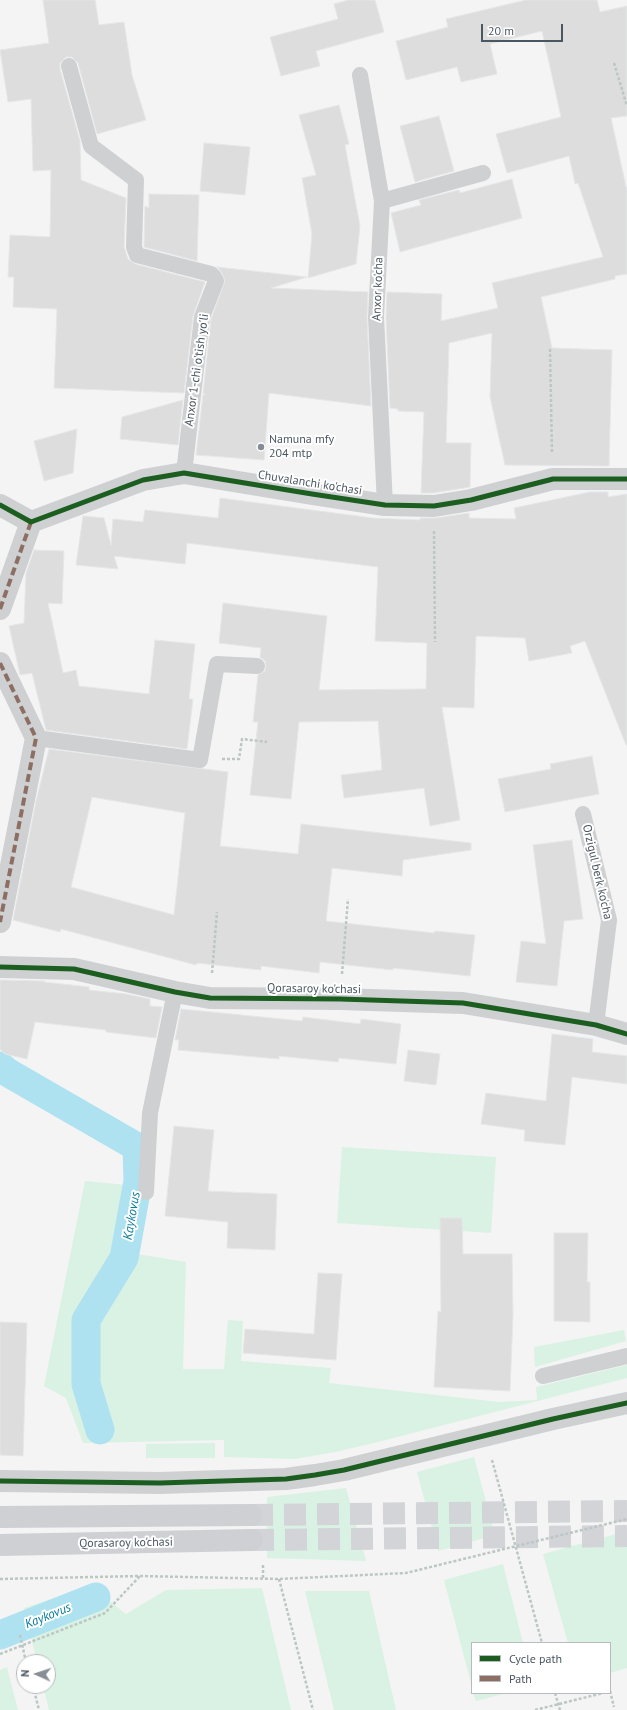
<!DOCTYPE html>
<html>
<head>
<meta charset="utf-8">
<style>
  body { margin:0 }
  #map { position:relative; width:627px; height:1710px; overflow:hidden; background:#f4f4f4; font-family:"PT Sans",sans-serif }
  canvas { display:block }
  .legend { position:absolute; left:471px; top:1642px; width:140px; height:52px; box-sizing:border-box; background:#fff; border:1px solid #b7bbc0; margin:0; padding:5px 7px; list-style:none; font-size:12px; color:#4a5661 }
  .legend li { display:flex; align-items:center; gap:8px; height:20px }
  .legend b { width:20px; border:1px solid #b7bbc0 }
  .north { position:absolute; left:16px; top:1654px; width:40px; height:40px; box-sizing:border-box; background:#fff; border:1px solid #b7bbc0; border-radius:50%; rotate:273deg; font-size:11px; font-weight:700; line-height:16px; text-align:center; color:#4a5661 }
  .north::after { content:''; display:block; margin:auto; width:14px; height:18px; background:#868d94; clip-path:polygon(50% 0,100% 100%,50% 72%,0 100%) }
  .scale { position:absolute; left:481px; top:24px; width:82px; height:18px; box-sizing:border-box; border:2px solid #4a5661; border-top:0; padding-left:5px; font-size:12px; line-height:14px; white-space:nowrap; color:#4a5661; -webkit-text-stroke:3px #fff; paint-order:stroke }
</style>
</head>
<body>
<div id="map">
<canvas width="627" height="1710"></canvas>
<ul class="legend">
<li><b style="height:5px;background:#1b5e20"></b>Cycle path</li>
<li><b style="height:5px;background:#8d6e63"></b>Path</li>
</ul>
<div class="north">N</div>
<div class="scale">20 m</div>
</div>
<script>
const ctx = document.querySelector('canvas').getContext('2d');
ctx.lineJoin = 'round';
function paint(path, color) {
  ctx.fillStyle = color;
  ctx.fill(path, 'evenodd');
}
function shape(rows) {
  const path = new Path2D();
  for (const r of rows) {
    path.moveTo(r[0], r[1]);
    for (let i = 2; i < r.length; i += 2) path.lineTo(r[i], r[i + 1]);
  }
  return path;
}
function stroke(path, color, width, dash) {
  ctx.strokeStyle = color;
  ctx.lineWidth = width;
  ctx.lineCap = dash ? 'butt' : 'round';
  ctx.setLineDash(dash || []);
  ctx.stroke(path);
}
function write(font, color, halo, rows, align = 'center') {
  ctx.font = font + ' "PT Sans",sans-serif';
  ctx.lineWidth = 4;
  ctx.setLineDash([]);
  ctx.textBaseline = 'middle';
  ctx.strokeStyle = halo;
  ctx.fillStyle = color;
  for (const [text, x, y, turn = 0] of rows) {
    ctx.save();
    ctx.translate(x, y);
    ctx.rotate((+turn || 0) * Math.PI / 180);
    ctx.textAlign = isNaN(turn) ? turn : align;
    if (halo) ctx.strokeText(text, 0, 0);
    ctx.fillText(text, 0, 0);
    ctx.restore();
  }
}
paint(shape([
  [342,1147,496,1157,491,1233,337,1223],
  [85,1181,127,1185,125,1252,186,1262,183,1369,224,1369,228,1320,243,1321,241,1361,331,1368,329,1383,499,1402,537,1400,536,1387,627,1365,627,1378,374,1443,335,1452,295,1459,224,1457,224,1440,83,1443,66,1398,44,1386],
  [624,1330,626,1341,535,1367,534,1347],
  [215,1443,215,1458,146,1458,146,1444],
  [474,1457,495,1535,438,1551,417,1472],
  [346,1488,366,1561,267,1558,267,1497],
  [627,1531,627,1668,610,1673,610,1643,568,1643,543,1554],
  [503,1564,523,1643,472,1643,472,1687,444,1580],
  [90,1586,126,1614,166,1590,262,1588,291,1710,49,1710,43,1686,48,1686,48,1662,37,1662,24,1608],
  [305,1591,369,1591,396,1710,334,1710],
  [7,1667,18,1710,0,1710,0,1670],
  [473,1693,507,1693,476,1701]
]), '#d9f2e3');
stroke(shape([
  [0,1066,7,1072,137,1147,138,1181,124,1258,86,1320,86,1384,100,1430],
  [0,1635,96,1597]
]), '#aee2f0', 29);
const building = shape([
  [43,0,95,0,99,25,124,22,132,75,146,120,97,134,78,63,72,57,66,57,60,63,60,69,80,141,81,180,126,198,124,247,128,259,135,264,205,282,193,316,184,393,54,388,57,309,13,307,14,277,8,277,10,235,50,237,51,170,33,171,31,99,8,102,0,50,49,43,43,0],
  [348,0,375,0,384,32,316,51,320,66,281,76,270,37,338,19,334,4,348,0],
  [526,0,597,0,600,12,627,6,627,116,611,118,627,191,627,274,615,276,615,279,541,297,552,348,612,350,609,466,505,465,490,397,492,333,449,343,446,443,471,443,470,487,433,493,421,493,424,412,398,411,398,409,390,408,386,317,387,292,442,294,441,321,498,308,492,283,603,257,578,183,575,184,569,156,507,173,496,134,561,117,542,31,490,44,497,74,461,82,457,67,406,80,396,41,448,27,446,19,526,0],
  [339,105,349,144,345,145,360,226,356,264,308,278,312,234,302,178,316,175,299,115,339,105],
  [439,116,454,171,415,182,400,126,439,116],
  [204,143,250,147,245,195,200,191,204,143],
  [512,179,522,218,400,252,391,213,421,205,419,200,459,190,460,193,512,179],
  [149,194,199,195,197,261,144,247,145,206,149,208,149,194],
  [217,267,307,277,271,288,368,292,367,317,371,406,269,393,264,460,196,455,203,395,206,394,203,394,211,319,225,281,222,273,217,267],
  [183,400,178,445,120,439,122,417,183,400],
  [77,429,73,473,44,481,34,441,77,429],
  [590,492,608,492,608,497,627,494,627,745,626,745,585,641,570,646,572,653,529,661,525,638,476,636,474,708,442,707,460,820,430,826,424,788,344,798,341,775,382,770,378,721,299,722,291,799,250,795,258,722,253,722,258,675,265,671,266,666,265,661,260,657,261,648,219,643,223,603,327,616,319,690,426,689,427,643,375,641,378,567,187,543,185,564,114,556,118,569,76,565,83,516,104,518,111,545,113,519,143,522,145,510,218,518,220,498,373,518,420,520,420,518,436,518,469,513,469,518,516,519,514,508,590,492],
  [34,550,64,551,62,604,48,603,63,673,76,670,79,686,149,694,155,640,195,644,189,699,193,699,187,749,46,730,32,673,20,675,9,626,24,623,26,573,34,550],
  [49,749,228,772,220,846,298,854,301,824,471,843,471,850,403,860,402,876,332,868,326,921,434,933,435,931,475,935,470,976,393,968,393,970,320,962,319,973,261,966,261,970,197,963,196,965,61,929,60,932,13,920,36,801,49,749],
  [92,797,185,813,174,915,71,887,92,797],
  [592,756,599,794,505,812,498,779,551,769,550,764,592,756],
  [572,840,583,919,564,921,557,986,516,982,521,941,546,944,533,845,572,840],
  [0,980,45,981,44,982,89,987,89,990,126,994,150,999,150,1006,162,1007,156,1038,106,1032,106,1030,35,1022,27,1059,5,1054,0,1049,0,980],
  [181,1009,302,1021,303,1017,360,1024,361,1019,401,1024,396,1064,339,1058,338,1062,279,1056,279,1059,178,1050,179,1040,175,1040,181,1009],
  [552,1034,593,1039,592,1052,627,1056,627,1084,572,1077,565,1145,524,1141,525,1130,481,1124,486,1093,546,1101,552,1034],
  [408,1050,440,1054,436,1085,404,1081,408,1050],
  [174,1126,214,1130,208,1191,277,1194,275,1250,227,1248,228,1222,165,1216,174,1126],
  [440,1218,462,1218,463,1254,512,1254,513,1315,510,1391,434,1387,438,1311,441,1312,440,1218],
  [554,1233,588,1233,587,1282,590,1282,590,1322,554,1321,554,1233],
  [318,1273,342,1274,336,1360,243,1353,245,1329,314,1334,318,1273],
  [0,1322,27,1323,23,1456,0,1455,0,1322]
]);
paint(building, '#ddddde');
stroke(building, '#e5e6e7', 1);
stroke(shape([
  [251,1515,627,1511],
  [252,1540,627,1536]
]), '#d2d4d7', 22, [22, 11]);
stroke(shape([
  [614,63,627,106],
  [550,349,552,454],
  [434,531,435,642],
  [222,759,239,759,242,739,267,742],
  [212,973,217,912],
  [342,974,348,899],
  [492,1460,542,1643],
  [263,1578,263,1563],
  [0,1579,140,1576,279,1579,406,1573,627,1519],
  [279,1579,313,1710],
  [20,1635,26,1662],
  [0,1654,105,1613,140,1576],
  [33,1686,39,1710],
  [610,1691,614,1707],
  [555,1693,560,1710],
  [535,1710,603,1693]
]), '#bcc7c4', 2.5, [3, 2]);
stroke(shape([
  [69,66,91,146,136,180,134,247,137,255,211,274,214,277,216,281,202,317,184,473],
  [360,75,382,201,376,317,385,505],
  [382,201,483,173],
  [36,738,200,760,217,664,257,666],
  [583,814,609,920,596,1025],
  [146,1192,150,1113,175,992],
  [543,1376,627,1356]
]), '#ced0d2', 16);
stroke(shape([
  [0,505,31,522,143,480,184,473,312,494,385,505,434,506,471,500,553,479,627,479],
  [0,609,31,522],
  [0,663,36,738,0,922],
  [0,967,74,969,175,992,210,998,340,999,463,1003,596,1025,627,1034],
  [0,1481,160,1483,286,1479,315,1475,344,1470,553,1419,627,1403]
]), '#ced0d2', 22);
stroke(shape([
  [0,1517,251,1515],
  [0,1545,252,1540]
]), '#ced0d4', 22);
stroke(shape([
  [0,609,31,522],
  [0,663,36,738,0,922]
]), '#8d6e63', 4, [8, 4]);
stroke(shape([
  [0,505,31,522,143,480,184,473,312,494,385,505,434,506,471,500,553,479,627,479],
  [0,967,74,969,175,992,210,998,340,999,463,1003,596,1025,627,1034],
  [0,1481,160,1483,286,1479,315,1475,344,1470,553,1419,627,1403]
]), '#1b5e20', 5);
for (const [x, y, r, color] of [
  [261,447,4,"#868d94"]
]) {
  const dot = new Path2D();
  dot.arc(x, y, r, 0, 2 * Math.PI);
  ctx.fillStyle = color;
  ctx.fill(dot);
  stroke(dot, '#fff', 1.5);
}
write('12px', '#4a5661', '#fff', [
  ["Anxor ko'cha",378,289,-88],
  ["Anxor 1-chi o'tish yo'li",197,370,-82],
  ["Chuvalanchi ko'chasi",310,483,9],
  ["Orzigul berk ko'cha",597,872,77],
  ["Qorasaroy ko'chasi",314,989,1],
  ["Qorasaroy ko'chasi",126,1543,-1]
]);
write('12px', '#4a5661', '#fff', [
  ["Namuna mfy",269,440],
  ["204 mtp",269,454]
], 'left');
write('italic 13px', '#0c7c9b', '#fff', [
  ["Kaykovus",132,1216,-80],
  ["Kaykovus",48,1616,-22]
]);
</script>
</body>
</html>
